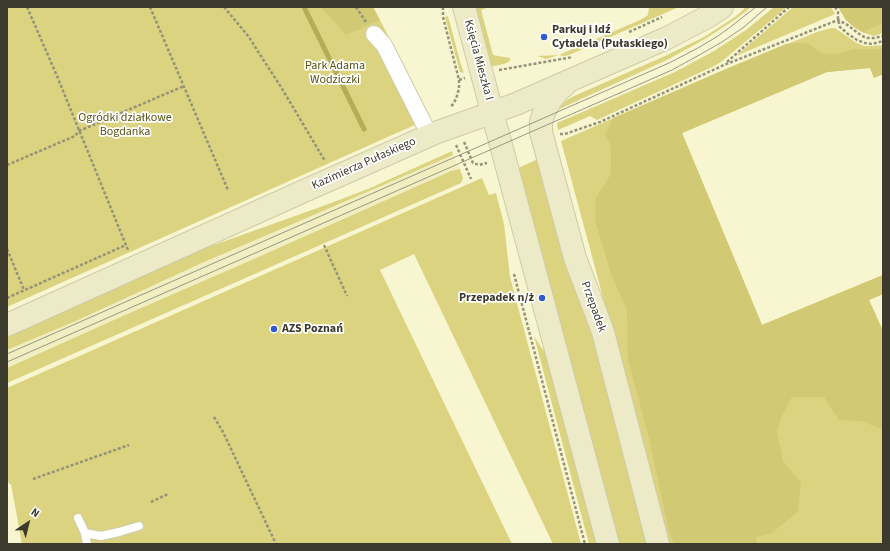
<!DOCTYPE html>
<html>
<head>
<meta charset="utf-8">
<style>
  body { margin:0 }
  #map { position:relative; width:890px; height:551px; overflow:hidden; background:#f8f6d1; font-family:"Source Sans 3",sans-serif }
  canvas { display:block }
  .frame { position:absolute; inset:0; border:8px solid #3c3a2c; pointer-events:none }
  .north { position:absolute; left:8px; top:503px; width:40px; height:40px; -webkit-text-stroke:3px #fff; paint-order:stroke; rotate:35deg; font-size:11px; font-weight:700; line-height:16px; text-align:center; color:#3c3a2c }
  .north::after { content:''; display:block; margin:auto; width:14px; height:18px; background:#3c3a2c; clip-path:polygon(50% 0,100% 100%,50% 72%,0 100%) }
</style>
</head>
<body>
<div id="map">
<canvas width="890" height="551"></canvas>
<div class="frame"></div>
<div class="north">N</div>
</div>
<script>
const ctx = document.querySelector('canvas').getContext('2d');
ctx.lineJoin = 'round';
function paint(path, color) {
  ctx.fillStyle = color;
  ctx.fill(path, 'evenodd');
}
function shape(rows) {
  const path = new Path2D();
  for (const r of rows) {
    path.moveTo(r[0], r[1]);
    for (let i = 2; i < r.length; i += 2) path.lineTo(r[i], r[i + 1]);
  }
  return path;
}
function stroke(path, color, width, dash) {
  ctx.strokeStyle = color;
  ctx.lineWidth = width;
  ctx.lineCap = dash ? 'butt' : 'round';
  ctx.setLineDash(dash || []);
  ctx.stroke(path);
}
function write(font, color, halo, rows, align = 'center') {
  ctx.font = font + ' "Source Sans 3",sans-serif';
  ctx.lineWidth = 3.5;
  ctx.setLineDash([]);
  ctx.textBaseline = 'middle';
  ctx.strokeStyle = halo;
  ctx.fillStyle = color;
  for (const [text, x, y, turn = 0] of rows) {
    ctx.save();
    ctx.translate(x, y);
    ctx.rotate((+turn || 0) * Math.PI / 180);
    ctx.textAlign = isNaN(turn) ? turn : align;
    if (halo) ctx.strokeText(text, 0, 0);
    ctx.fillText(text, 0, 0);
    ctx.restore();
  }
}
paint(shape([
  [453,155,460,169,451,171,256,258,116,319,7,368,7,350,76,321,202,263]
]), '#f1eec1');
paint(shape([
  [7,7,373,7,407,71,428,119,7,307],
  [473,7,490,7,481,10,493,55,510,58,510,61,504,64,489,67],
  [649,7,679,7,569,55,564,56,559,55,546,59,537,56,559,55,640,20,648,15],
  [746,7,751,7,736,19,705,39,667,60,557,110,567,100,574,96,665,56,704,37,735,17],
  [774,7,787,7,721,62,712,67,597,120,590,116,558,130,557,123,675,72,714,51,746,30],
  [793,7,831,7,835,14,736,56],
  [838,7,883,7,883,33,874,36,864,33,854,27,846,20],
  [448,16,461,65,464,73,460,72,445,17],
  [831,28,835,28,855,42,864,46,873,46,883,45,883,74,874,78,870,68,827,72,682,133,762,325,883,275,883,294,869,300,883,331,883,544,667,544,597,275,561,141,726,69,817,32],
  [452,151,453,155,202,263,76,321,7,350,7,336,197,251,323,206,368,189],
  [538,159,589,318,649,544,616,544,516,169],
  [460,169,463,178,461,183,7,383,7,368,116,319,256,258,451,171],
  [482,178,489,195,496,193,504,224,510,277,581,544,553,544,414,254,380,270,512,544,22,544,11,484,9,484,7,477,7,388],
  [534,336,547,356,597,544,589,544]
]), '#dbd37f');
paint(shape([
  [321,7,373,7,380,20,346,35],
  [838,7,883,7,883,23,867,30,864,33,854,27,846,20],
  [798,43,809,44,821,53,835,54,855,49,883,49,883,74,874,78,870,68,827,72,682,133,762,325,883,275,883,294,869,300,883,331,883,430,862,421,839,420,824,397,792,397,781,418,777,431,783,461,801,483,798,511,772,533,756,537,757,544,675,544,669,532,649,438,628,359,627,310,611,274,595,220,596,198,611,174,611,146,605,135,613,118,726,69,786,44]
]), '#d1c974');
stroke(shape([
  [304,7,364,129]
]), '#b4ac57', 5);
const lane = shape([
  [78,518,85,533,87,544],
  [85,533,101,536,119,532,139,526]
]);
const street = shape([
  [374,34,384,45,430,136]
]);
const secondary = shape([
  [464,7,608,544],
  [565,85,559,90,551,100,544,112,541,122,541,132,575,258,596,313,603,332,658,544],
  [7,325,304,191,435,133,516,104,667,38,707,17,722,7]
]);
stroke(lane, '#cecba7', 10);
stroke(street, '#cecba7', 18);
stroke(secondary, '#cecba7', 24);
stroke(shape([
  [27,7,57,76,128,250],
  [150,7,228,190],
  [224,7,249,37,257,50,281,87,325,161],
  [356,7,366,22],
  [443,7,443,17,459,80,459,89,456,99,451,107],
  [835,7,838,12,838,20,840,27,848,34,857,40,865,43,872,44,883,41],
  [629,32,662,17],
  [727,62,789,7],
  [499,70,573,57],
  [459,80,465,78],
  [560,134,565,134,600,122,724,65,838,20,846,24,862,36,868,38,874,38,883,36],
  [464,142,473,163,479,165,487,163],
  [456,145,471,179],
  [7,165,75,136,79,131,184,86],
  [324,245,347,296],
  [7,249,24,290],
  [514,274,585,544],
  [7,298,126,245],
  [214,417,223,432,276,544],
  [33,479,129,445],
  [151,502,168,494]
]), '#95937a', 2.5, [3, 2]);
stroke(lane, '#fff', 8);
stroke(street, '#fff', 16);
stroke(secondary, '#edeac8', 22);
stroke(shape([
  [7,354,669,63,698,48,718,36,729,28,756,7],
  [7,362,672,70,701,54,722,42,744,27,767,7]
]), '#99977e', 1);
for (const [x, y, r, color] of [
  [544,37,4,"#325bcb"],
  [542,298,4,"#325bcb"],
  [274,329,4,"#325bcb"]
]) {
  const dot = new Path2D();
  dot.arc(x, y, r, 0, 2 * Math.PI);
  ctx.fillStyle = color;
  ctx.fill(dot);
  stroke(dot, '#fff', 1.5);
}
write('bold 12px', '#3c3a2c', '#fff', [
  ["Parkuj i Idź",552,30],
  ["Cytadela (Pułaskiego)",552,44],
  ["Przepadek n/ż",534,298,"right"],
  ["AZS Poznań",282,329]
], 'left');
write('12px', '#3c3a2c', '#fff', [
  ["Księcia Mieszka I",478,60,75],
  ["Kazimierza Pułaskiego",364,164,-24],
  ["Przepadek",593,307,70]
]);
write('12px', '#595313', '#fff', [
  ["Park Adama",335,66],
  ["Wodziczki",335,80],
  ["Ogródki działkowe",125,118],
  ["Bogdanka",125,132]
]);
</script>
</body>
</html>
